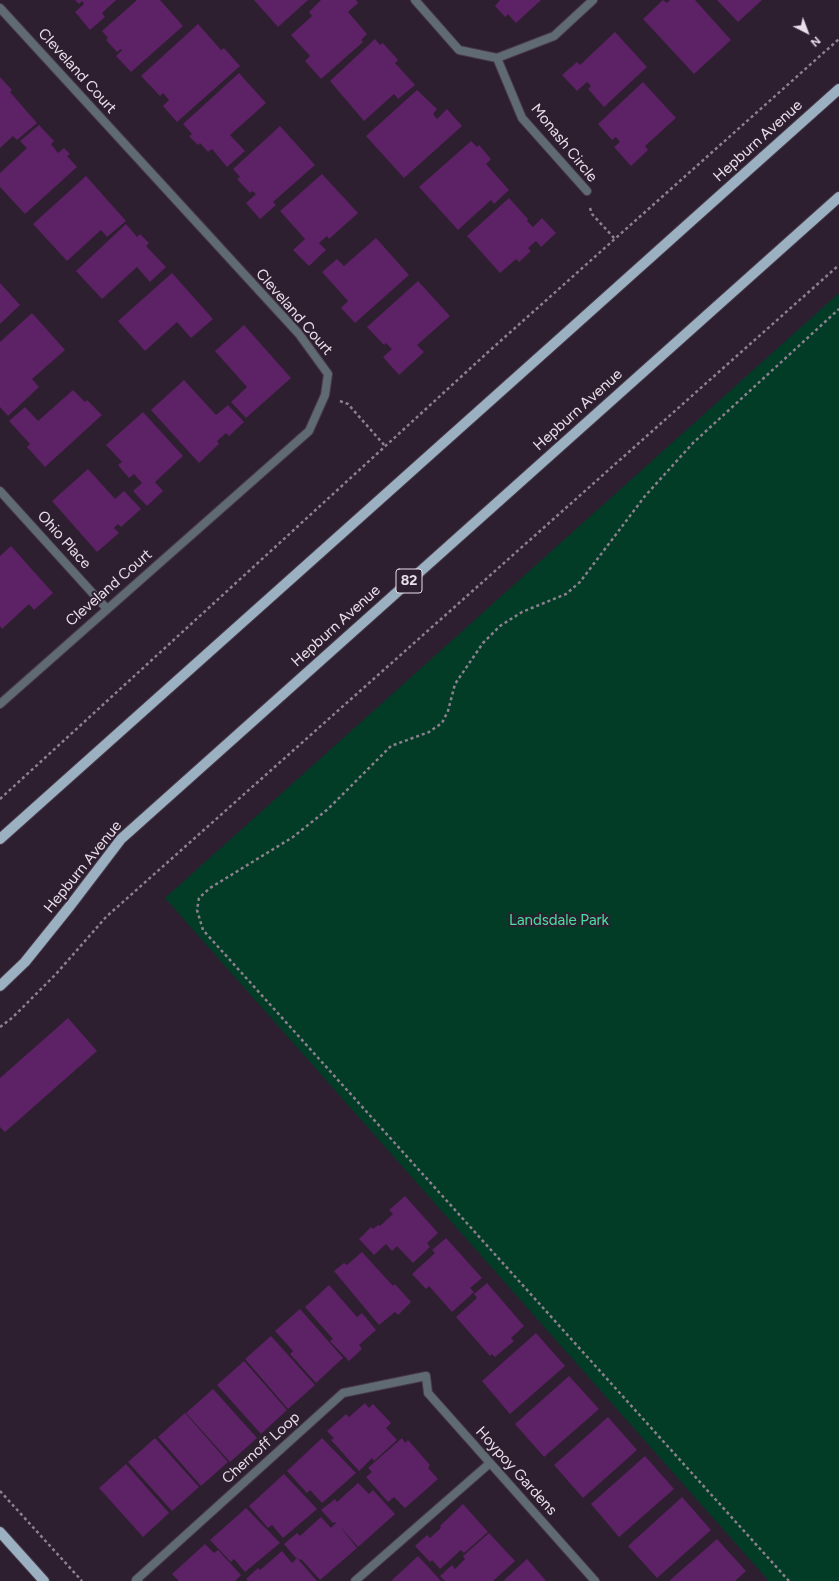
<!DOCTYPE html>
<html>
<head>
<meta charset="utf-8">
<style>
  body { margin:0 }
  #map { position:relative; width:839px; height:1581px; overflow:hidden; background:#2e1f30; font-family:Figtree,sans-serif }
  canvas { display:block }
  .north { position:absolute; left:787px; top:12px; width:40px; height:40px; -webkit-text-stroke:3px #2e1f30; paint-order:stroke; rotate:138deg; font-size:11px; font-weight:700; line-height:16px; text-align:center; color:#e9deea }
  .north::after { content:''; display:block; margin:auto; width:14px; height:18px; background:#e9deea; clip-path:polygon(50% 0,100% 100%,50% 72%,0 100%) }
</style>
</head>
<body>
<div id="map">
<canvas width="839" height="1581"></canvas>
<div class="north">N</div>
</div>
<script>
const ctx = document.querySelector('canvas').getContext('2d');
ctx.lineJoin = 'round';
function paint(path, color) {
  ctx.fillStyle = color;
  ctx.fill(path, 'evenodd');
}
function shape(rows) {
  const path = new Path2D();
  for (const r of rows) {
    path.moveTo(r[0], r[1]);
    for (let i = 2; i < r.length; i += 2) path.lineTo(r[i], r[i + 1]);
  }
  return path;
}
function stroke(path, color, width, dash) {
  ctx.strokeStyle = color;
  ctx.lineWidth = width;
  ctx.lineCap = dash ? 'butt' : 'round';
  ctx.setLineDash(dash || []);
  ctx.stroke(path);
}
function write(font, color, halo, rows, align = 'center') {
  ctx.font = font + ' Figtree,sans-serif';
  ctx.lineWidth = 4;
  ctx.setLineDash([]);
  ctx.textBaseline = 'middle';
  ctx.strokeStyle = halo;
  ctx.fillStyle = color;
  for (const [text, x, y, turn = 0] of rows) {
    ctx.save();
    ctx.translate(x, y);
    ctx.rotate((+turn || 0) * Math.PI / 180);
    ctx.textAlign = isNaN(turn) ? turn : align;
    if (halo) ctx.strokeText(text, 0, 0);
    ctx.fillText(text, 0, 0);
    ctx.restore();
  }
}
paint(shape([
  [839,293,839,1581,769,1581,165,898]
]), '#023c27');
paint(shape([
  [75,0,116,0,102,13,105,17,90,30,75,12,84,4,82,1,79,4],
  [137,0,160,0,183,26,131,72,116,56,122,50,121,49,117,52,106,40,108,38,102,31],
  [254,0,308,0,278,27],
  [321,0,356,0,358,3,348,12,367,34,361,40,363,42,321,79,305,61,310,56,291,35,312,16,309,12],
  [500,0,541,0,516,23,508,14,505,17,495,6],
  [663,0,667,3,670,0,695,0,731,40,694,74,643,19],
  [717,0,762,0,738,22],
  [198,24,221,50,224,48,240,66,177,122,163,106,169,100,163,93,160,96,141,76],
  [615,32,647,67,604,107,588,89,591,86,587,82,577,91,562,75,577,62,580,65],
  [375,39,380,45,383,43,398,60,395,63,415,85,398,99,394,94,364,121,330,81],
  [239,73,266,103,230,135,245,151,227,167,212,149,208,152,200,143,198,145,189,136,192,134,183,124],
  [0,77,12,90,10,92,37,123,17,140,13,136,0,148],
  [643,82,676,118,645,146,648,150,631,166,614,147,620,142,616,137,612,140,598,124],
  [417,90,437,109,433,114,437,119,447,109,462,126,404,178,366,136],
  [39,125,54,141,51,144,58,153,64,148,70,154,67,156,77,167,25,214,0,187,0,173,27,148,20,141],
  [280,126,315,165,273,202,276,205,260,219,246,203,256,194,252,191,250,193,237,179,240,177,233,169],
  [471,141,477,147,479,145,491,159,486,164,509,190,494,204,491,200,458,230,419,187],
  [322,174,358,213,329,239,327,236,319,243,326,250,309,266,293,250,305,239,280,211],
  [86,176,126,221,107,237,101,230,67,261,33,224],
  [509,198,528,219,527,221,533,227,542,218,556,233,541,247,536,241,528,248,531,251,519,262,516,259,500,273,467,236],
  [126,224,137,237,140,234,149,243,146,246,166,267,150,282,137,267,102,299,76,271],
  [376,238,409,275,355,323,341,308,348,301,322,272,337,259,344,266],
  [172,273,213,319,191,338,177,322,145,351,118,321],
  [418,281,450,316,417,345,424,352,399,375,383,357,392,349,386,343,384,345,367,327],
  [0,283,20,305,0,324],
  [32,313,65,350,32,379,39,387,8,416,0,407,0,342],
  [244,325,291,378,246,418,231,402,247,387,215,351],
  [184,380,216,415,228,405,244,422,229,436,226,433,217,441,219,444,199,463,151,410],
  [73,390,85,402,87,400,102,415,45,467,27,447,30,444,9,421,25,407,38,421],
  [143,412,183,456,155,482,163,491,147,506,133,491,142,483,134,474,129,478,118,465,122,462,106,445],
  [88,469,115,499,124,491,141,509,121,527,118,524,114,528,119,533,97,552,52,501],
  [11,546,53,593,34,610,29,604,2,629,0,626,0,556],
  [68,1018,97,1051,5,1132,0,1127,0,1078],
  [405,1196,438,1233,427,1243,430,1247,413,1263,397,1246,392,1251,386,1244,374,1255,359,1239,371,1227,373,1229,378,1225,380,1226,393,1214,389,1210],
  [446,1238,482,1278,470,1288,474,1292,452,1312,429,1286,426,1289,412,1274,435,1253,432,1250],
  [362,1252,393,1286,395,1284,411,1302,398,1315,395,1312,379,1325,334,1271,344,1263,347,1265],
  [487,1283,524,1326,511,1338,514,1341,495,1357,492,1354,490,1356,456,1317,477,1298,474,1294],
  [329,1285,357,1317,362,1313,376,1330,359,1345,362,1349,349,1361,330,1341,333,1339,305,1307],
  [300,1309,343,1358,316,1383,290,1354,293,1351,275,1331],
  [536,1333,565,1366,510,1414,482,1381],
  [271,1336,315,1385,288,1409,245,1359],
  [244,1361,287,1410,261,1434,217,1385],
  [569,1376,599,1409,544,1457,515,1424],
  [213,1389,257,1438,230,1462,186,1413],
  [365,1403,369,1408,373,1404,391,1423,386,1428,397,1440,374,1461,372,1458,359,1471,331,1440,334,1438,327,1431,346,1414,349,1417],
  [185,1413,228,1462,201,1486,158,1437],
  [608,1417,637,1450,583,1498,554,1465],
  [155,1438,199,1487,172,1511,128,1462],
  [322,1438,356,1473,322,1503,310,1490,307,1493,287,1471],
  [402,1438,405,1443,408,1440,430,1465,428,1468,438,1479,405,1508,394,1497,388,1502,366,1477,372,1472,368,1468],
  [645,1456,674,1489,619,1537,591,1504],
  [126,1464,169,1513,143,1537,99,1488],
  [284,1474,317,1509,283,1538,272,1525,268,1528,249,1506],
  [358,1483,369,1494,373,1490,395,1514,358,1547,339,1525,357,1548,320,1580,301,1559,300,1560,295,1557,284,1544,297,1533,300,1536,321,1517,331,1528,336,1523,335,1522,333,1523,321,1510,335,1499,337,1502],
  [682,1497,711,1530,657,1578,628,1546],
  [463,1504,488,1532,464,1553,461,1550,440,1569,432,1560,430,1562,415,1546,427,1535,430,1538,441,1528,440,1526],
  [246,1508,280,1543,245,1572,234,1559,231,1562,210,1540],
  [489,1533,515,1561,493,1581,445,1581,440,1576,452,1565,455,1569,465,1559,463,1556],
  [717,1539,746,1571,735,1581,669,1581],
  [205,1544,214,1553,218,1550,241,1575,235,1581,179,1581,172,1574],
  [282,1551,292,1563,297,1558,317,1581,248,1581,246,1579,258,1568,260,1570],
  [418,1556,441,1581,391,1581],
  [527,1559,546,1581,503,1581]
]), '#5d2165');
const minor = shape([
  [415,0,459,50,497,58,554,36,593,0],
  [0,8,299,334,328,374,325,395,309,431,0,704],
  [497,58,522,118,587,191],
  [0,491,107,609],
  [138,1581,136,1580,343,1393,426,1376,428,1393,595,1581],
  [355,1581,490,1463]
]);
const primary = shape([
  [0,839,839,89],
  [0,986,25,962,70,906,121,839,839,197],
  [0,1532,44,1581]
]);
stroke(minor, '#483a4a', 10);
stroke(primary, '#483a4a', 12);
stroke(shape([
  [590,208,592,214,615,239],
  [340,401,348,404,386,447],
  [0,799,487,353,839,39],
  [0,1027,12,1018,56,974,106,917,839,265],
  [0,1491,82,1581],
  [789,1581,203,930,197,910,199,898,210,888,293,837,328,809,391,746,429,732,442,723,448,711,455,684,483,643,500,626,522,612,566,594,580,582,645,496,693,443,839,309]
]), '#8e818f', 2.5, [3, 3]);
stroke(minor, '#606a72', 8);
stroke(primary, '#9bb0c0', 10);
for (const [x, y, w] of [
  [409,581,26]
]) {
  const box = new Path2D();
  box.roundRect(x - w / 2, y - 12, w, 24, 3);
  ctx.fillStyle = '#2e1f30';
  ctx.fill(box);
  stroke(box, '#e9deea', 1);
}
write('bold 14px', '#e9deea', null, [
  ["82",409,581]
]);
write('15px', '#e9deea', '#2e1f30', [
  ["Cleveland Court",77,71,48],
  ["Hepburn Avenue",758,141,-42],
  ["Monash Circle",564,143,51],
  ["Cleveland Court",294,312,49],
  ["Hepburn Avenue",578,410,-42],
  ["Ohio Place",64,540,48],
  ["Cleveland Court",109,588,-41],
  ["Hepburn Avenue",336,626,-42],
  ["Hepburn Avenue",83,867,-51],
  ["Chernoff Loop",261,1448,-42],
  ["Hoypoy Gardens",516,1471,48]
]);
write('15px', '#47e2a3', '#2e1f30', [
  ["Landsdale Park",559,921]
]);
</script>
</body>
</html>
